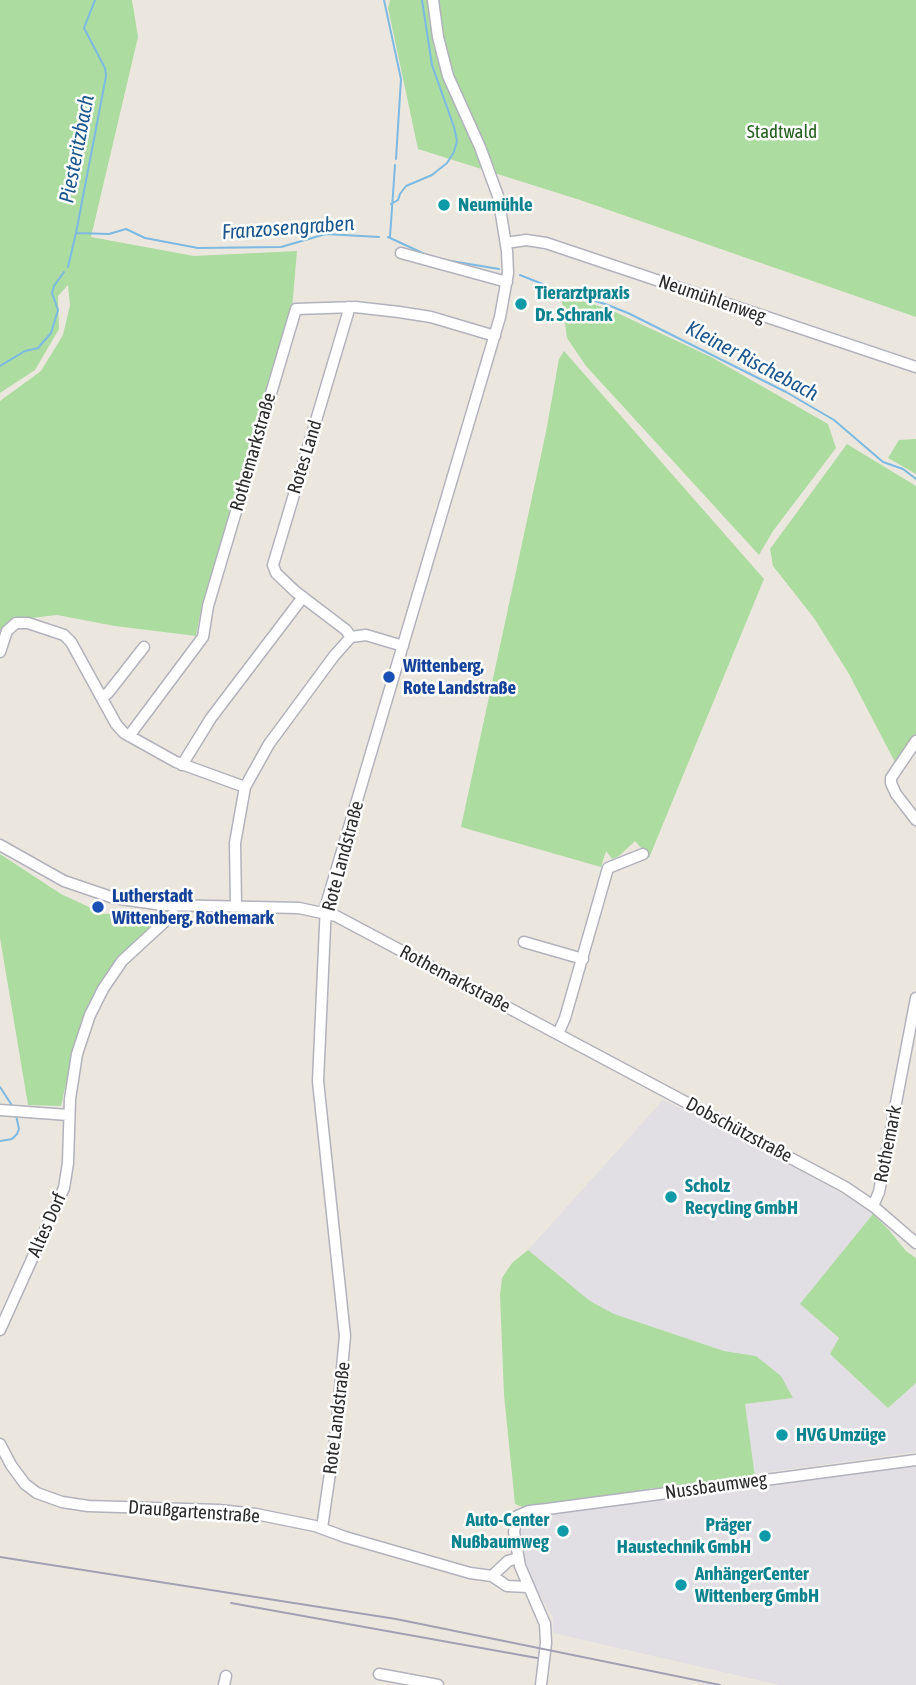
<!DOCTYPE html>
<html>
<head>
<meta charset="utf-8">
<style>
  body { margin:0 }
  canvas { display:block; background:#ebe7de }
</style>
</head>
<body>
<canvas width="916" height="1685"></canvas>
<script>
const ctx = document.querySelector('canvas').getContext('2d');
ctx.lineJoin = 'round';
function paint(path, color) {
  ctx.fillStyle = color;
  ctx.fill(path, 'evenodd');
}
function shape(rows) {
  const path = new Path2D();
  for (const r of rows) {
    path.moveTo(r[0], r[1]);
    for (let i = 2; i < r.length; i += 2) path.lineTo(r[i], r[i + 1]);
  }
  return path;
}
function stroke(path, color, width, dash) {
  ctx.strokeStyle = color;
  ctx.lineWidth = width;
  ctx.lineCap = dash ? 'butt' : 'round';
  ctx.setLineDash(dash || []);
  ctx.stroke(path);
}
function write(font, color, halo, rows, align = 'center') {
  ctx.font = font + ' "Asap Condensed",sans-serif';
  ctx.lineWidth = 5;
  ctx.setLineDash([]);
  ctx.textBaseline = 'middle';
  ctx.strokeStyle = halo;
  ctx.fillStyle = color;
  for (const [text, x, y, turn = 0] of rows) {
    ctx.save();
    ctx.translate(x, y);
    ctx.rotate((+turn || 0) * Math.PI / 180);
    ctx.textAlign = isNaN(turn) ? turn : align;
    if (halo) ctx.strokeText(text, 0, 0);
    ctx.fillText(text, 0, 0);
    ctx.restore();
  }
}
paint(shape([
  [663,1100,725,1129,851,1199,873,1214,801,1304,839,1339,830,1354,888,1408,916,1383,916,1452,754,1474,745,1404,792,1398,781,1376,756,1356,724,1351,614,1314,590,1301,528,1250],
  [916,1464,916,1685,780,1685,553,1633,553,1618,526,1572,519,1528,525,1518,534,1515]
]), '#e1dee4');
paint(shape([
  [0,0,132,0,138,37,91,237,194,256,297,251,292,309,200,614,196,636,115,626,57,615,14,620,0,637,0,401,41,371,63,335,70,305,68,285,58,296,59,329,35,370,0,393],
  [390,0,916,0,916,317,580,200,418,149,388,8],
  [561,294,611,310,711,357,828,424,836,448,773,531,759,555,586,366,567,338],
  [564,351,764,579,649,858,641,853,641,848,635,841,619,856,612,859,606,851,601,867,461,827,546,432,559,359],
  [916,439,916,474,888,458,899,440],
  [847,444,916,486,916,734,896,764,849,674,814,618,773,566,770,549],
  [0,854,61,894,104,914,155,913,159,920,117,962,94,993,75,1043,61,1106,28,1105,0,938],
  [873,1214,889,1230,906,1251,916,1258,916,1383,888,1408,830,1354,839,1338,800,1304],
  [528,1250,590,1301,614,1314,724,1351,756,1356,781,1376,793,1398,745,1404,755,1477,657,1490,652,1488,636,1493,525,1508,515,1504,504,1395,500,1295,502,1278,512,1263]
]), '#acdca0');
stroke(shape([
  [384,0,401,79,396,159],
  [391,204,398,200,400,194,406,186,432,175,447,163,454,152,457,141,454,127,432,65,422,0],
  [76,233,109,234,126,229,145,238,198,248,281,247,326,234,379,237],
  [388,237,429,256],
  [390,237,395,165],
  [445,260,499,269],
  [68,267,76,233,106,76,105,68,84,28,95,0],
  [520,275,545,285],
  [562,291,605,304,628,313,786,392,834,420,883,462,903,469,916,479],
  [0,366,25,351,38,348,51,333,58,310,52,293,54,286,64,272],
  [0,1087,13,1107],
  [0,1141,12,1139,17,1134,19,1129,16,1115]
]), '#7cb9e3', 2);
const minor = shape([
  [506,243,526,240,546,243,916,367],
  [401,253,507,282],
  [348,307,348,313,273,565,276,573,296,592,346,630,351,637,366,635,403,646],
  [0,652,7,631,16,623,28,623,64,635,71,642,116,724,124,733,176,762,245,787],
  [102,697,108,693,144,647],
  [129,736,203,637,208,606,296,309,355,307,399,312,431,317,495,336],
  [916,741,891,778,891,783,896,794,916,820],
  [182,765,211,718,303,597],
  [0,845,64,881,114,898,163,905,299,908,336,916,845,1187,873,1206,916,1243],
  [236,906,235,843,245,787,269,744,334,656,351,637],
  [524,942,583,959],
  [558,1034,565,1018,608,868,643,854],
  [0,1110,68,1115],
  [873,1206,879,1192,916,998],
  [0,1330,64,1188,68,1163,70,1099,77,1054,90,1015,103,989,122,961,173,914],
  [0,1444,11,1465,25,1484,37,1493,62,1502,88,1506,219,1510,256,1514,315,1526,345,1537,470,1573,492,1576,507,1586,528,1587],
  [322,1528,336,1432,345,1336,318,1081,326,905,500,317,508,273,507,251,498,196,480,147,448,76,438,37,433,0],
  [492,1576,508,1561,518,1558],
  [379,1674,438,1685],
  [224,1685,226,1676],
  [541,1685,546,1643,545,1624,520,1566,514,1532,517,1516,529,1511,547,1509,916,1460]
]);
stroke(minor, '#b2b2bd', 13);
stroke(minor, '#fff', 10);
stroke(shape([
  [0,1557,396,1619,720,1685],
  [231,1603,537,1658]
]), '#a1a1b3', 2);
for (const [x, y, r, color] of [
  [444,205,7,"#0f9aa8"],
  [521,304,7,"#0f9aa8"],
  [389,677,7,"#1a4fb4"],
  [98,907,7,"#1a4fb4"],
  [671,1197,7,"#0f9aa8"],
  [782,1435,7,"#0f9aa8"],
  [563,1531,7,"#0f9aa8"],
  [765,1536,7,"#0f9aa8"],
  [681,1585,7,"#0f9aa8"]
]) {
  const dot = new Path2D();
  dot.arc(x, y, r, 0, 2 * Math.PI);
  ctx.fillStyle = color;
  ctx.fill(dot);
  stroke(dot, '#fff', 2.5);
}
write('19px', '#266121', '#fff', [
  ["Stadtwald",782,132]
]);
write('bold 19px', '#0d838f', '#fff', [
  ["Neumühle",458,205],
  ["Tierarztpraxis",535,293],
  ["Dr. Schrank",535,315],
  ["Scholz",685,1186],
  ["Recycling GmbH",685,1208],
  ["HVG Umzüge",796,1435],
  ["Auto-Center",549,1520,"right"],
  ["Nußbaumweg",549,1542,"right"],
  ["Präger",751,1525,"right"],
  ["Haustechnik GmbH",751,1547,"right"],
  ["AnhängerCenter",695,1574],
  ["Wittenberg GmbH",695,1596]
], 'left');
write('19px', '#2b2b2b', '#fff', [
  ["Neumühlenweg",712,299,19],
  ["Rothemarkstraße",253,452,-74],
  ["Rotes Land",305,457,-73],
  ["Rote Landstraße",343,856,-75],
  ["Rothemarkstraße",455,979,28],
  ["Dobschützstraße",739,1130,28],
  ["Rothemark",888,1144,-79],
  ["Altes Dorf",47,1225,-66],
  ["Rote Landstraße",337,1418,-83],
  ["Nussbaumweg",716,1486,-8],
  ["Draußgartenstraße",194,1512,4]
]);
write('bold 19px', '#164399', '#fff', [
  ["Wittenberg,",403,666],
  ["Rote Landstraße",403,688],
  ["Lutherstadt",112,896],
  ["Wittenberg, Rothemark",112,918]
], 'left');
write('italic 21px', '#1b578e', '#fff', [
  ["Piesteritzbach",77,149,-79],
  ["Franzosengraben",288,228,-4],
  ["Kleiner Rischebach",752,361,28]
]);
</script>
</body>
</html>
